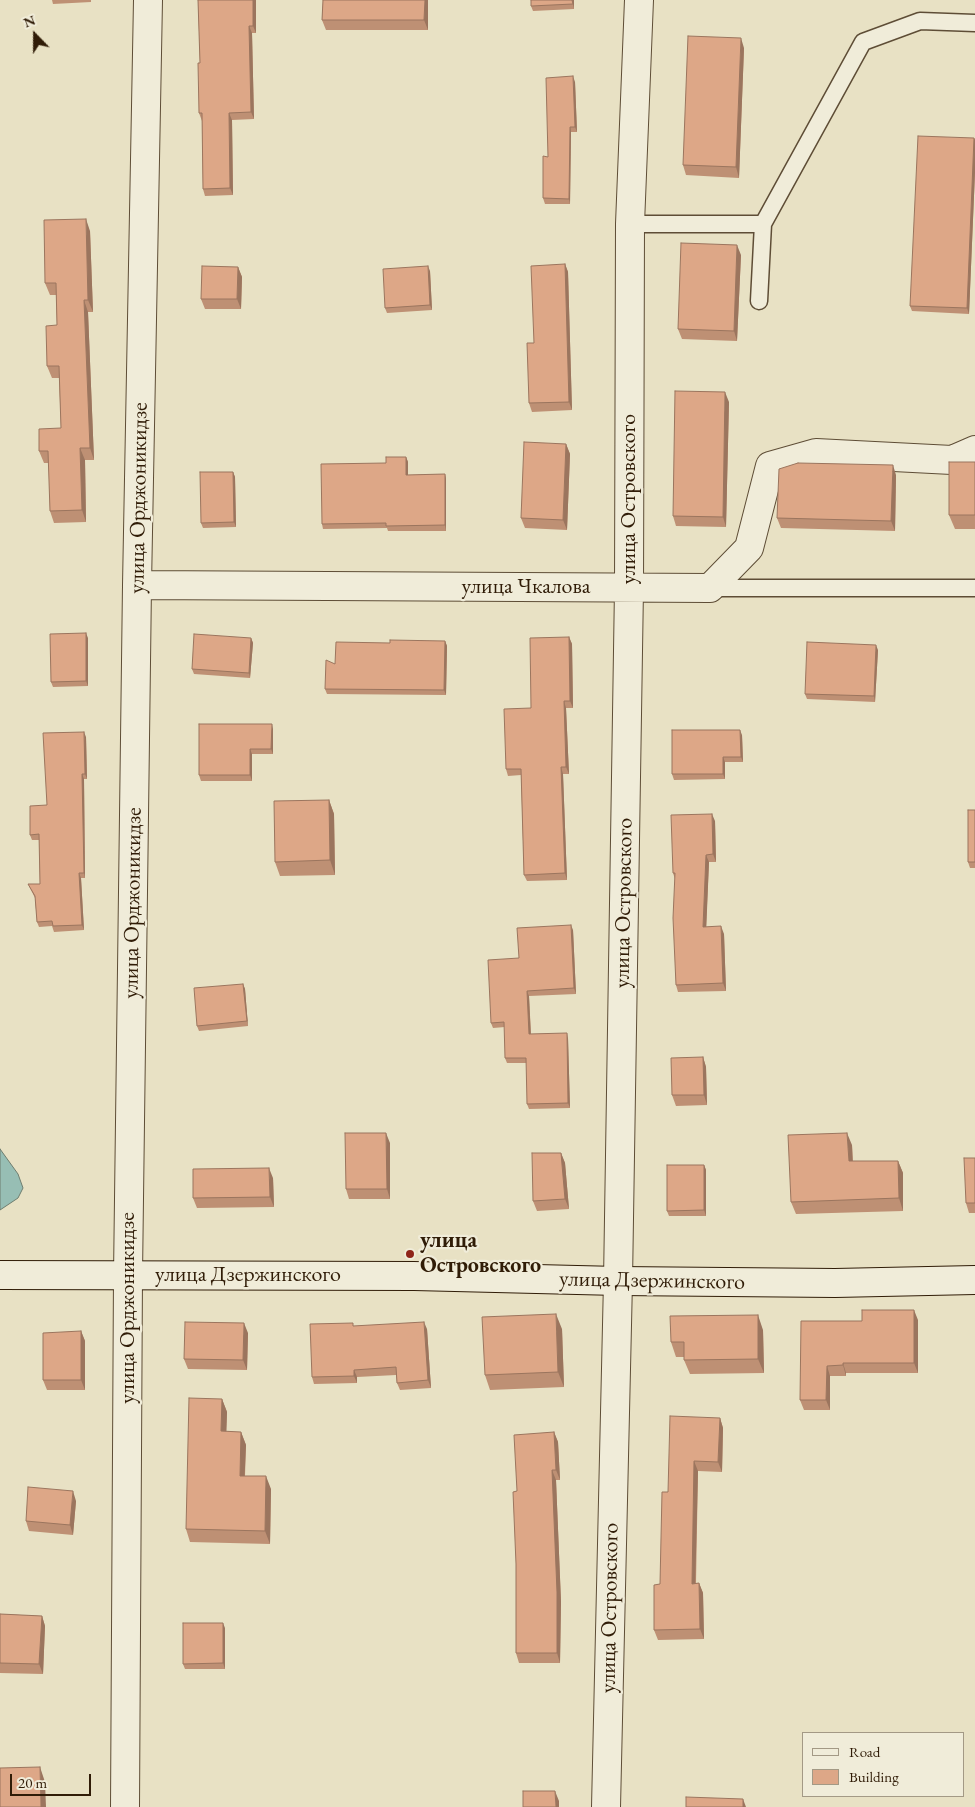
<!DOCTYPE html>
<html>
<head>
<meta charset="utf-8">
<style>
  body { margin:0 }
  #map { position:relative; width:975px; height:1807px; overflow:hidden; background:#e8e1c4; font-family:"EB Garamond",serif }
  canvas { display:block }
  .legend { position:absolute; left:802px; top:1732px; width:162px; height:65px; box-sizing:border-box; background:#f0ecd9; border:1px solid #a39985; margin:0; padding:6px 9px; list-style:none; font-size:15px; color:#301c07 }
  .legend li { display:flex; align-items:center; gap:10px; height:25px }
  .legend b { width:25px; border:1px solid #a39985 }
  .north { position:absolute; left:10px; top:10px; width:50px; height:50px; -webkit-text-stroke:4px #f0ecd9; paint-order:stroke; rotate:338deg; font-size:14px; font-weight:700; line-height:20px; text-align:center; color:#301c07 }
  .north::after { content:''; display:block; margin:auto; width:18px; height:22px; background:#301c07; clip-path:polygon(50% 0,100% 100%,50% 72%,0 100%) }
  .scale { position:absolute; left:10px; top:1774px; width:81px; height:22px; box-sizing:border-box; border:2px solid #301c07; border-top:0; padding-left:6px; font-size:15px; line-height:18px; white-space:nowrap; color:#301c07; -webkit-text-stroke:4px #f0ecd9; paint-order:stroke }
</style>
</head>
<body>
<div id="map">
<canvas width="975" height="1807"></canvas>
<ul class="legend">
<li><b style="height:6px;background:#f0ecd9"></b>Road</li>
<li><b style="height:14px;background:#dda787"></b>Building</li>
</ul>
<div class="north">N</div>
<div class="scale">20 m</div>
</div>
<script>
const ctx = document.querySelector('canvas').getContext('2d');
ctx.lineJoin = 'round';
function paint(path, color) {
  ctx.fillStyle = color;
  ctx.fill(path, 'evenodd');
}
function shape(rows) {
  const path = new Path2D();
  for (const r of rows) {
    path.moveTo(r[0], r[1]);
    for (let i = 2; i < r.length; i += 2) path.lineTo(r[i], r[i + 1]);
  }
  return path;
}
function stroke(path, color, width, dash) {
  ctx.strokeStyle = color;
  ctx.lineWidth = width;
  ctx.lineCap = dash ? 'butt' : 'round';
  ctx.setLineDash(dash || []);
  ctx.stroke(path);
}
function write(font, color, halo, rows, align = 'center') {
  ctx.font = font + ' "EB Garamond",serif';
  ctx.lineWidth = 4.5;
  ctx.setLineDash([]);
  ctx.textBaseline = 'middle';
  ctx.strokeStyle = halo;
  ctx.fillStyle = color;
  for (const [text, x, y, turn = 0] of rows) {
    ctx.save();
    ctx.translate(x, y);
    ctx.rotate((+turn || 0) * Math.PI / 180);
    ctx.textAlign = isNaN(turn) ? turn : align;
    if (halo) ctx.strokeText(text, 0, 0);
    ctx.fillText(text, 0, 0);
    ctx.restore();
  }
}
const water = shape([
  [0,1149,18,1174,23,1188,18,1198,0,1210,0,1149]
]);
paint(water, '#97beb4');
stroke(water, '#6e7d6f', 1);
const lane = shape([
  [630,224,763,224,759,301],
  [763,224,863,42,920,21,975,23],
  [710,588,975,588]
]);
const street = shape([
  [137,585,710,588,749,548,770,466,816,453,952,460,975,450],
  [125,1807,128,1275,137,585,148,0],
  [606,1807,618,1281,629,588,630,224,639,0]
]);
const secondary = shape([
  [0,1275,414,1276,618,1281,835,1283,975,1280]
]);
stroke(lane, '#5e4d36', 19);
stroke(street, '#5e4d36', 30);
stroke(secondary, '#301c07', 30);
stroke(lane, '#f0ecd9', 16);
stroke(street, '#f0ecd9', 28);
stroke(secondary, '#f0ecd9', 28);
paint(shape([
  [52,0,91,0,91,2,53,4],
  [198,0,256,0,256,33,252,33,254,119,232,120,233,195,205,196,203,189,202,121,199,113,200,63],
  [323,0,428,0,428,30,326,30,322,20],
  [574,0,574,9,533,11,531,6],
  [744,48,739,178,686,175,683,165],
  [575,82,577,132,571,132,570,204,545,204,543,198,548,157],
  [974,138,975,140,975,172,969,314,912,311,910,306],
  [90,231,93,312,88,312,94,460,85,460,86,522,54,523,50,511,49,463,44,463,39,451,61,428,59,378,52,378,47,366,57,325,56,295,50,295,45,283],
  [741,255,737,341,682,339,678,329],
  [565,264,568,272,572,410,532,412,529,403],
  [238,267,242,277,241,309,205,309,201,299],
  [430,271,432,310,387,313,385,308],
  [729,402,726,527,676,526,673,516],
  [566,444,570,454,567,530,525,528,521,518],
  [406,457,408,462,408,475,445,474,446,479,446,531,388,531,387,528,323,529,322,524,386,463],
  [975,462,975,529,955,529,949,515],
  [233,472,235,477,236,527,203,528,201,523],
  [896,475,895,531,781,528,777,518],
  [569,637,572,644,573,708,566,708,569,774,563,774,567,880,527,881,524,875,521,775,508,776,506,769,531,708],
  [88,638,88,686,53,687,51,682],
  [251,638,253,643,250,678,194,674,192,669],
  [445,641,447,646,446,695,327,694,325,689,335,664,390,643],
  [878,650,875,702,807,699,805,694],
  [273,729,273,754,252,754,252,781,201,781,199,775],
  [742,735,743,762,725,762,725,779,674,780,672,774],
  [86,737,87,779,84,779,85,878,81,878,84,930,54,932,52,926,39,927,37,922,35,898,28,884,40,884,39,840,32,840,30,835],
  [329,800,334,814,335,875,280,876,275,862],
  [975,810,975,868,970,868,968,862],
  [715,821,716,862,709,862,706,927,724,934,726,991,678,992,676,985,675,879,673,873],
  [573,930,576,994,529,996,531,1034,568,1038,570,1108,529,1109,527,1104,527,1063,507,1063,505,1058,505,1027,493,1028,491,1023,519,958],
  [243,984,245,989,248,1026,199,1031,197,1026],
  [703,1057,706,1067,707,1105,676,1106,672,1095],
  [390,1143,390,1199,349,1199,346,1189],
  [852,1145,853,1161,898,1161,903,1173,903,1211,796,1214,791,1202],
  [561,1153,565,1163,569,1209,537,1211,533,1201],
  [975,1158,975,1213,969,1213,966,1203],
  [704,1165,706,1170,706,1216,669,1216,667,1211],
  [273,1178,274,1207,197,1208,193,1198],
  [918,1320,918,1373,846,1373,846,1376,830,1376,830,1410,804,1410,800,1400,862,1321],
  [354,1326,427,1329,431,1388,400,1390,397,1383,396,1375,357,1377,357,1383,314,1384,312,1377],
  [562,1329,564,1387,490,1390,485,1375],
  [763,1330,764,1373,690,1374,684,1360,684,1357,676,1357,671,1342],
  [81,1331,85,1341,85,1390,47,1390,43,1380],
  [248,1333,247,1370,188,1369,184,1359],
  [222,1399,227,1412,226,1432,241,1432,246,1445,245,1476,271,1489,270,1544,190,1542,186,1529],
  [720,1418,723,1428,722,1472,698,1471,696,1583,699,1583,703,1593,704,1639,658,1640,654,1630,660,1584,668,1492],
  [554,1432,558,1442,560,1480,556,1480,561,1602,560,1663,519,1663,516,1653,517,1491],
  [76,1501,73,1535,29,1531,26,1521],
  [0,1614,42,1616,45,1626,43,1674,0,1673],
  [225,1628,225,1669,185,1669,183,1664]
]), '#be9074');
paint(shape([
  [253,0,256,0,256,33,253,26],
  [425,0,428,0,428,30,424,20],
  [572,0,574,0,574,9,573,4],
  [249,26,252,33,254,119,251,112],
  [741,38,744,48,739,178,736,167],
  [573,76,575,82,577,132,575,127],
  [229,113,232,120,233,195,230,188],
  [570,127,571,132,570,204,569,199],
  [974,138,975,140,975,172,969,314,967,308],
  [86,219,90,231,93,312,88,300],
  [737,245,741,255,737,341,734,331],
  [565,264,568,272,572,410,569,402],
  [428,266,430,271,432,310,430,305],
  [238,267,242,277,241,309,237,299],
  [84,300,88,312,94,460,90,448],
  [725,392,729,402,726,527,723,517],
  [566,444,570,454,567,530,563,520],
  [80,448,85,460,86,522,82,510],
  [406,457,408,462,408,480,406,475],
  [893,465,896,475,895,531,891,521],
  [233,472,235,477,236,527,234,522],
  [445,474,446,479,446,531,445,525],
  [86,633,88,638,88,686,86,681],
  [569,637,572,644,573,708,570,701],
  [251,638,253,643,250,678,249,673],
  [445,641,447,646,446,695,444,690],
  [876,645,878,650,875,702,874,696],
  [564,701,566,708,569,774,566,767],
  [272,724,273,729,273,754,271,749],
  [740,730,742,735,743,762,741,757],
  [84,732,86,737,87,779,85,774],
  [250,749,252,754,252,781,250,775],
  [723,757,725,762,725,779,723,774],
  [561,767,563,774,567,880,565,873],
  [82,774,84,779,85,878,84,873],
  [329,800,334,814,335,875,330,860],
  [712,814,715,821,716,862,713,854],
  [706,855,709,862,706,934,703,927],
  [79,873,81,878,84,930,82,925],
  [571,925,573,930,576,994,574,988],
  [721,926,724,934,726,991,723,983],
  [243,984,245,989,248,1026,247,1021],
  [527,991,529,996,531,1039,529,1034],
  [567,1033,568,1038,570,1108,568,1103],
  [703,1057,706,1067,707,1105,704,1095],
  [386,1133,390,1143,390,1199,387,1189],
  [847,1133,852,1145,853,1174,849,1161],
  [561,1153,565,1163,569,1209,565,1199],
  [898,1161,903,1173,903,1211,899,1198],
  [704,1165,706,1170,706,1216,704,1210],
  [269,1168,273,1178,274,1207,270,1197],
  [914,1310,918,1320,918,1373,914,1363],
  [556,1314,562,1329,564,1387,558,1372],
  [758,1315,763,1330,764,1373,758,1359],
  [424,1322,427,1329,431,1388,428,1380],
  [244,1323,248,1333,247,1370,243,1360],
  [81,1331,85,1341,85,1390,81,1380],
  [843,1363,846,1373,846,1376,843,1365],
  [827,1366,830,1376,830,1410,826,1400],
  [354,1370,357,1377,357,1383,354,1376],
  [222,1399,227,1412,226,1445,221,1431],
  [720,1418,723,1428,722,1472,718,1462],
  [241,1432,246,1445,244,1489,240,1476],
  [554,1432,558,1442,560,1480,556,1470],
  [694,1461,698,1471,695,1594,692,1584],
  [552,1470,556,1480,561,1602,560,1663,557,1653],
  [266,1476,271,1489,270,1544,265,1531],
  [73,1491,76,1501,73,1535,70,1525],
  [699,1583,703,1593,704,1639,700,1629],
  [42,1616,45,1626,43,1674,39,1664],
  [223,1623,225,1628,225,1669,223,1663],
  [40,1767,45,1782,46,1807,41,1807],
  [555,1791,559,1801,559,1807,556,1807],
  [743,1799,746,1807,743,1807]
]), '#9b755e');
const building = shape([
  [198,0,253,0,253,26,249,26,251,112,229,113,230,188,203,189,202,113,199,113,198,63,200,63,198,0],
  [323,0,425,0,424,20,322,20,323,0],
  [531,0,572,0,573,4,531,6,531,0],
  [688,36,741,38,736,167,683,165,688,36],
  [573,76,575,127,570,127,569,199,543,198,543,156,548,157,546,78,573,76],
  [918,136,974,138,967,308,910,306,918,136],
  [86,219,88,300,84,300,90,448,80,448,82,510,50,511,48,451,39,451,39,429,61,428,59,366,47,366,46,326,57,325,56,283,45,283,44,220,86,219],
  [681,243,737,245,734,331,678,329,681,243],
  [565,264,569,402,529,403,527,343,534,343,531,266,565,264],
  [202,266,238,267,237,299,201,299,202,266],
  [428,266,430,305,385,308,383,269,428,266],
  [675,391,725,392,723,517,673,516,675,391],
  [524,442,566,444,563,520,521,518,524,442],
  [386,457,406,457,406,475,445,474,445,525,386,526,386,523,322,524,321,464,386,463,386,457],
  [949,462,975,462,975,515,949,515,949,462],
  [798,463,893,465,891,521,777,518,779,469,798,463],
  [200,472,233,472,234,522,201,523,200,472],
  [86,633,86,681,51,682,50,634,86,633],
  [194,634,251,638,249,673,192,669,194,634],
  [569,637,570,701,564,701,566,767,561,767,565,873,524,875,521,769,506,769,504,709,531,708,530,638,569,637],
  [390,640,445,641,444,690,325,689,326,660,335,664,336,642,390,643,390,640],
  [807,642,876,645,874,696,805,694,807,642],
  [199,724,272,724,271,749,250,749,250,775,199,775,199,724],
  [672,730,740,730,741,757,723,757,723,774,672,774,672,730],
  [84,732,85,774,82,774,84,873,79,873,82,925,53,926,52,921,37,922,35,896,28,884,40,884,39,834,30,835,30,806,47,805,43,733,84,732],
  [329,800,330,860,275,862,274,801,329,800],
  [968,810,975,810,975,862,968,862,968,810],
  [712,814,713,854,706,855,703,927,721,926,723,983,676,985,673,918,675,873,673,873,671,815,712,814],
  [571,925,574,988,527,991,529,1034,567,1033,568,1103,527,1104,526,1058,505,1058,504,1022,491,1023,488,960,519,958,517,928,571,925],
  [243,984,247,1021,197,1026,194,988,243,984],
  [703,1057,704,1095,672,1095,671,1058,703,1057],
  [345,1133,386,1133,387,1189,346,1189,345,1133],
  [847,1133,849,1161,898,1161,899,1198,791,1202,788,1135,847,1133],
  [532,1153,561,1153,565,1199,533,1201,532,1153],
  [964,1158,975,1158,975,1203,966,1203,964,1158],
  [667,1165,704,1165,704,1210,667,1211,667,1165],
  [269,1168,270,1197,193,1198,193,1169,269,1168],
  [862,1310,914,1310,914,1363,843,1363,843,1365,827,1366,826,1400,800,1400,801,1321,862,1321,862,1310],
  [556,1314,558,1372,485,1375,482,1317,556,1314],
  [758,1315,758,1359,684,1360,684,1342,671,1342,670,1316,758,1315],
  [185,1322,244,1323,243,1360,184,1359,185,1322],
  [424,1322,428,1380,397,1383,396,1367,354,1370,354,1376,312,1377,310,1324,353,1323,353,1326,424,1322],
  [81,1331,81,1380,43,1380,43,1333,81,1331],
  [189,1398,222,1399,221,1431,241,1432,240,1476,266,1476,265,1531,186,1529,189,1398],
  [670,1416,720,1418,718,1462,694,1461,692,1584,699,1583,700,1629,654,1630,654,1585,660,1584,662,1492,668,1492,670,1416],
  [554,1432,556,1470,552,1470,557,1592,557,1653,516,1653,516,1564,513,1492,517,1491,514,1435,554,1432],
  [28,1487,73,1491,70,1525,26,1521,28,1487],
  [0,1614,42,1616,39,1664,0,1663,0,1614],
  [183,1623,223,1623,223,1663,183,1664,183,1623],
  [40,1767,41,1807,0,1807,0,1768,40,1767],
  [523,1791,555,1791,556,1807,523,1807,523,1791],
  [686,1797,743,1799,743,1807,686,1807,686,1797]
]);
paint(building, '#dda787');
stroke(building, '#9b755e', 1);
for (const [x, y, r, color] of [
  [410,1254,5,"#8f2418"]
]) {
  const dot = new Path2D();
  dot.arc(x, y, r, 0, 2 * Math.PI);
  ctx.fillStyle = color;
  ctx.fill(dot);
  stroke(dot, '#f0ecd9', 2);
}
write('22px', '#301c07', '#f0ecd9', [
  ["улица Орджоникидзе",139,498,-89],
  ["улица Островского",629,499,-90],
  ["улица Чкалова",526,587],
  ["улица Орджоникидзе",133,903,-89],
  ["улица Островского",624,903,-89],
  ["улица Дзержинского",248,1275],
  ["улица Дзержинского",652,1281,1],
  ["улица Орджоникидзе",128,1308,-90],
  ["улица Островского",610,1608,-89]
]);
write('bold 22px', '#301c07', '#f0ecd9', [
  ["улица",420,1241],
  ["Островского",420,1266]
], 'left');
</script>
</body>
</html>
